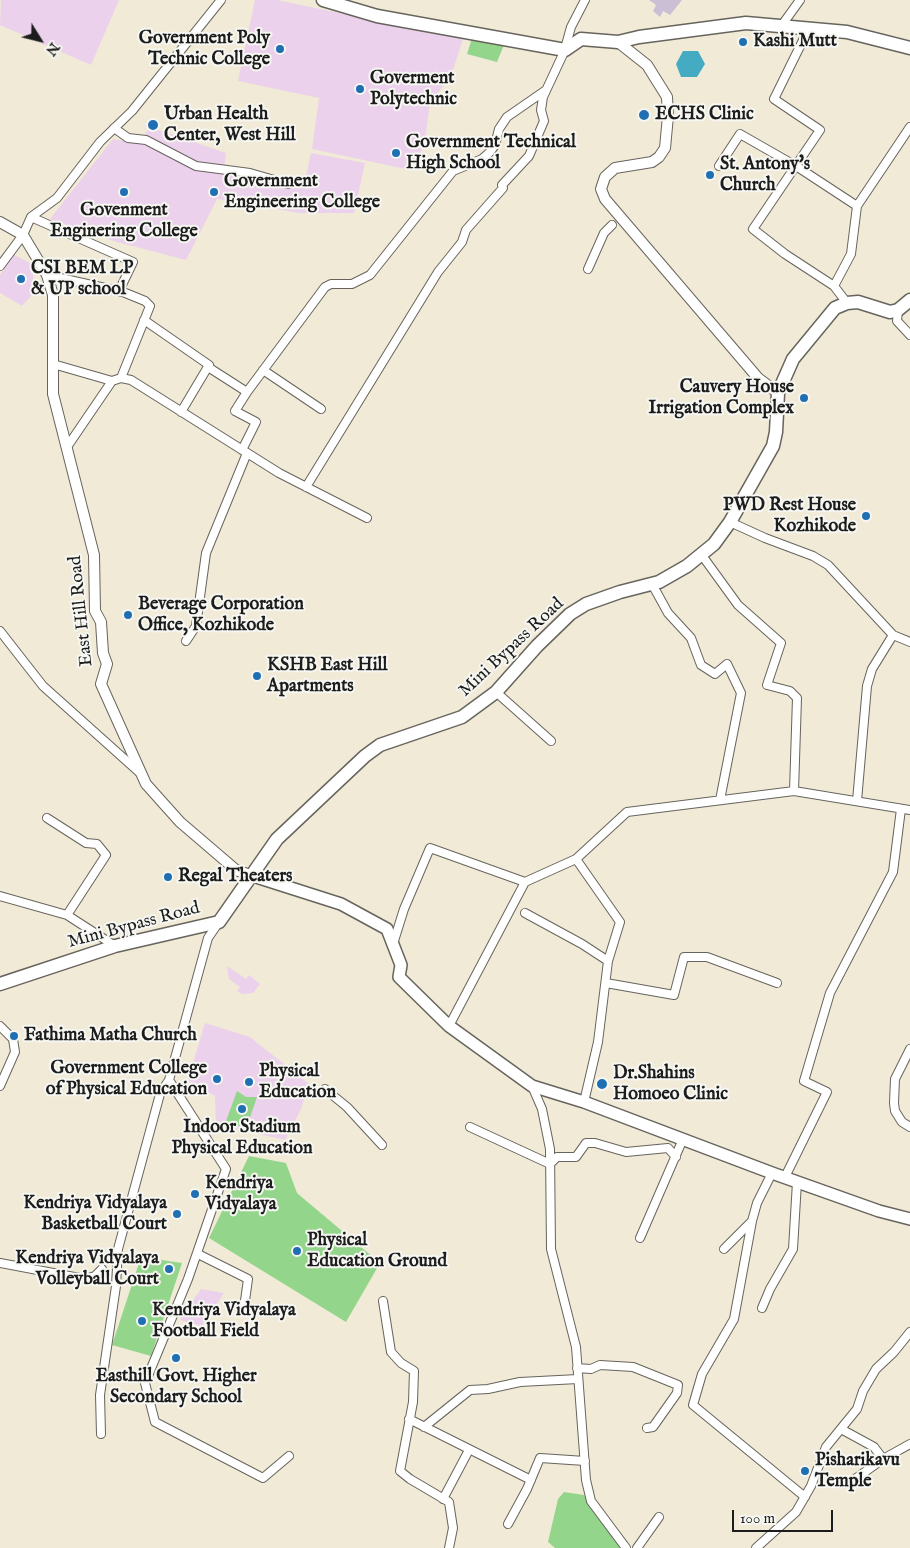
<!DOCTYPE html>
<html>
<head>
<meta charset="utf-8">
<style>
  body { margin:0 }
  #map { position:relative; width:910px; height:1548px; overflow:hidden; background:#f1ead7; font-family:"IM FELL English",serif }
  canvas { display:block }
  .north { position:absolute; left:15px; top:15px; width:50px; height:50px; -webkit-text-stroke:4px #f6f6f2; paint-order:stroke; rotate:126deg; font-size:14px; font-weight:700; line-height:20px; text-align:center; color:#1c1c1c }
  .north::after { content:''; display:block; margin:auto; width:18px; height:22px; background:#1c1c1c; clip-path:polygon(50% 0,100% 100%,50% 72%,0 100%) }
  .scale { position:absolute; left:732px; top:1510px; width:101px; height:22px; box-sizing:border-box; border:2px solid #1c1c1c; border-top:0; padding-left:6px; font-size:15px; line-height:18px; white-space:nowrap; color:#1c1c1c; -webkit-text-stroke:4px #f6f6f2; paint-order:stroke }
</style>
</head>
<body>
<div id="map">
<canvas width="910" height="1548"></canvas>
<div class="north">N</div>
<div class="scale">100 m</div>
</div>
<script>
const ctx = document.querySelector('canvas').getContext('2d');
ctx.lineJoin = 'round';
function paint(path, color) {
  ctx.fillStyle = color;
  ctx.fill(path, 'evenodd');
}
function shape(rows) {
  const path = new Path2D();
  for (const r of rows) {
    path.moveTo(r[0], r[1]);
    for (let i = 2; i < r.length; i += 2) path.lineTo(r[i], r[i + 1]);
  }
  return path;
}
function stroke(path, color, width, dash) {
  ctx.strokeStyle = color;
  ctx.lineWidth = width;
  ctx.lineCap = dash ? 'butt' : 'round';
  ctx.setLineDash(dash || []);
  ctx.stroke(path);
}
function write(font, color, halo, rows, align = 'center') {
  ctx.font = font + ' "IM FELL English",serif';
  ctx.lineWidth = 4;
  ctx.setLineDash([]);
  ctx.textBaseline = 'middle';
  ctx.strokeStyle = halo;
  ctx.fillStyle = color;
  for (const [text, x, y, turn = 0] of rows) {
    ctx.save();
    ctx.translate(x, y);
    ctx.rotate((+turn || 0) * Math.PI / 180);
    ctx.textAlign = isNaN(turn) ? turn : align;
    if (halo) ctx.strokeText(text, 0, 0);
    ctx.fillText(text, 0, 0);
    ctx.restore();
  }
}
paint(shape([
  [1,0,119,0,91,65,0,25],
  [255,0,277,0,463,39,451,76,430,103,424,147,406,169,312,149,319,98,238,81],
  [150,127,226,153,224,170,304,185,311,153,365,163,354,213,300,213,217,199,186,260,117,242,50,219,113,139,138,143],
  [14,255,34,265,32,295,22,306,0,293,0,275],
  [227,966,246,979,249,975,260,984,253,993,242,994,237,991,240,987,229,979],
  [205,1023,250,1037,309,1084,301,1109,285,1140,216,1124,215,1096,188,1080],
  [201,1289,224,1293,202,1326,180,1320]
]), '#ebd1eb');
paint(shape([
  [649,0,682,0,670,15,663,11,660,17,653,11,656,5]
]), '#cbbfd5');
paint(shape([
  [473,35,504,45,497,62,467,54],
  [237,1091,246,1097,257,1097,247,1126,237,1126,226,1121],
  [249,1156,286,1163,297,1193,380,1263,346,1322,209,1238],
  [141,1257,182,1263,151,1356,112,1345],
  [564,1492,584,1495,625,1548,555,1548,548,1542,558,1499]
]), '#94d58c');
paint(shape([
  [683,51,698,51,705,64,697,77,681,77,676,64]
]), '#44abc3');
const minor = shape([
  [782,25,800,0],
  [809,28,774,99,820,130,753,229,785,254,834,286,847,303],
  [114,128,128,138,146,140,196,166,250,173,288,184],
  [719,166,740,134,796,166,857,206],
  [31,217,133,262,119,291],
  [0,266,23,235,31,217,57,198,100,142,132,111,221,0],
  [588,269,604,233,612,225],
  [47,275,123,292,145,301,150,306,121,378],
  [834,286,851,254,857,206,910,127],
  [898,310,897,321,910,335],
  [144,320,209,365,181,412],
  [53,364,112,381],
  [208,367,247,392,235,411,256,422,242,450],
  [263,370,321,409],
  [247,392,325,287,331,284,352,284,370,275,453,171,482,159,490,152,495,145,499,129,507,117,546,90],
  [67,447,112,381,121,378,131,380,279,473,367,518],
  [306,487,438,272,462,242,466,230,503,188,502,185,529,156,544,121,541,110,543,97,564,52,571,27,585,0],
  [730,522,765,538,813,556,828,565,893,635,910,642],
  [701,554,738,605,781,643,767,685,790,691,797,698,794,791],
  [652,584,668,613,691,638,701,665,715,674,727,664,741,693,720,800],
  [0,631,43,686,139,772],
  [186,641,196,626,206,553,247,453],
  [496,692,551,741],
  [857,801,867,686,872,669,893,635],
  [47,818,86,843,97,844,106,855,67,915,115,946],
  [576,859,620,922,608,961],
  [0,896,67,915],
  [525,913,582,944,608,961,598,1042,584,1102],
  [219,922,208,938,169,1080,226,1169,188,1279,145,1383,155,1422,263,1478,289,1456],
  [393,944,404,909,430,848,525,882],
  [606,983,674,995,684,957,707,957,777,983],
  [0,1026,13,1039,15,1052,0,1086],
  [449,1026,525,882,576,859,627,812,794,791,910,810],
  [910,1049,895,1079,894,1103,895,1111,902,1122,910,1127],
  [532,1086,542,1109,550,1149,551,1249,576,1347,586,1480,591,1501,626,1548],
  [325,1089,347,1107,382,1145],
  [470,1127,550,1164,557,1157,576,1157,586,1143,595,1143,626,1152,668,1148,676,1157],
  [785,1177,827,1092,804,1081,830,993,893,872,901,809],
  [752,1221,734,1319,702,1374,693,1405,805,1497],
  [640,1238,683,1139],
  [724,1249,752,1221,757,1203,772,1173],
  [198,1254,248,1279,244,1308],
  [0,1263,85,1279,95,1276,102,1269],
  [383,1301,391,1352,401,1363,414,1371,413,1402,400,1471,410,1479,449,1502,453,1528,449,1548],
  [762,1308,770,1289,793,1249,797,1182],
  [577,1368,591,1369,600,1365,633,1367,678,1385,677,1393,653,1427,647,1428],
  [409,1419,531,1480],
  [424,1427,470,1390,488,1389,520,1382,578,1379],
  [841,1429,874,1447,883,1459],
  [101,1434,100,1395,116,1286,118,1249,160,1094,169,1080],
  [855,1479,883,1459,910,1444],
  [443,1499,469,1450],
  [508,1524,527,1489,540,1458,585,1461],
  [637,1548,659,1517],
  [756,1548,796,1512,811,1486,826,1447,857,1409,863,1391,876,1369,894,1352,910,1332]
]);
const tertiary = shape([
  [618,42,647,65,667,97,668,116,665,148,659,157,652,162,615,168,605,177,601,189,605,199,758,378,778,393],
  [0,222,23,235,47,275,53,295,53,394,94,555,95,611,101,622,103,653,107,664,101,684,146,784,180,822,236,870,250,875]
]);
const secondary = shape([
  [250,875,341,904,387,929,401,965,399,977,449,1026,532,1086,584,1102,772,1173,879,1211,910,1219]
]);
const primary = shape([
  [323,0,377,16,565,50,581,39,618,42,639,37,746,23,847,32,910,48],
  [0,984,115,946,219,922,277,839,365,756,380,745,462,717,496,692,537,646,570,614,586,604,620,592,659,582,687,566,714,544,730,522,773,446,776,432,778,393,793,359,835,308,847,303,858,302,890,312,898,310,910,300]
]);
stroke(minor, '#67645d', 10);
stroke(tertiary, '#67645d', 12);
stroke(secondary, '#67645d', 14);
stroke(primary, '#67645d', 15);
stroke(minor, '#fff', 8);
stroke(tertiary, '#fff', 10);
stroke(secondary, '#fff', 11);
stroke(primary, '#fff', 12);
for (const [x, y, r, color] of [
  [743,42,5,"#1f6fb2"],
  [280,49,5,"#1f6fb2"],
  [360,89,5,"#1f6fb2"],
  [644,115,6,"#1f6fb2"],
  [153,125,6,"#1f6fb2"],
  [396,153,5,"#1f6fb2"],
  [710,175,5,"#1f6fb2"],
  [124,192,5,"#1f6fb2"],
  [214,192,5,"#1f6fb2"],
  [21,279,5,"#1f6fb2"],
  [804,398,5,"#1f6fb2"],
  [866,516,5,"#1f6fb2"],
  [128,615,5,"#1f6fb2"],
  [257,676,5,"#1f6fb2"],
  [168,877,5,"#1f6fb2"],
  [14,1036,5,"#1f6fb2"],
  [217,1079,5,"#1f6fb2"],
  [249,1082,5,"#1f6fb2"],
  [602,1084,6,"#1f6fb2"],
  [242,1109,5,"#1f6fb2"],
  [195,1194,5,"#1f6fb2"],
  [177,1214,5,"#1f6fb2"],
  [297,1251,5,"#1f6fb2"],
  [169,1269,5,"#1f6fb2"],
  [142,1321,5,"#1f6fb2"],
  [176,1358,5,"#1f6fb2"],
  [805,1471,5,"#1f6fb2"]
]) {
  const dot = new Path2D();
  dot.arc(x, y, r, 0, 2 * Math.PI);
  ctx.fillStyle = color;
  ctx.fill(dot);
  stroke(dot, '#f6f6f2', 2);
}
write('bold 18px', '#1c1c1c', '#f6f6f2', [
  ["Government Poly",270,39,"right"],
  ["Technic College",270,60,"right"],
  ["Kashi Mutt",753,42],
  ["Goverment",370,79],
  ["Polytechnic",370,100],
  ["Urban Health",164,115],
  ["Center, West Hill",164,136],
  ["ECHS Clinic",655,115],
  ["Government Technical",406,143],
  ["High School",406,164],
  ["St. Antony's",720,165],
  ["Church",720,186],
  ["Government",224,182],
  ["Engineering College",224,203],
  ["Govenment",124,211,"center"],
  ["Enginering College",124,232,"center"],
  ["CSI BEM LP",31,269],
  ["& UP school",31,290],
  ["Cauvery House",794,388,"right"],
  ["Irrigation Complex",794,409,"right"],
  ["PWD Rest House",856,506,"right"],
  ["Kozhikode",856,527,"right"],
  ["Beverage Corporation",138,605],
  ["Office, Kozhikode",138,626],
  ["KSHB East Hill",267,666],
  ["Apartments",267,687],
  ["Regal Theaters",178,877],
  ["Fathima Matha Church",24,1036],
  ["Government College",207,1069,"right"],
  ["of Physical Education",207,1090,"right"],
  ["Physical",259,1072],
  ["Education",259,1093],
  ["Dr.Shahins",613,1074],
  ["Homoeo Clinic",613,1095],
  ["Indoor Stadium",242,1128,"center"],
  ["Physical Education",242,1149,"center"],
  ["Kendriya",205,1184],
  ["Vidyalaya",205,1205],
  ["Kendriya Vidyalaya",167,1204,"right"],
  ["Basketball Court",167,1225,"right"],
  ["Physical",307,1241],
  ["Education Ground",307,1262],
  ["Kendriya Vidyalaya",159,1259,"right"],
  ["Volleyball Court",159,1280,"right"],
  ["Kendriya Vidyalaya",152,1311],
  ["Football Field",152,1332],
  ["Easthill Govt. Higher",176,1377,"center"],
  ["Secondary School",176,1398,"center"],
  ["Pisharikavu",815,1461],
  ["Temple",815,1482]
], 'left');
write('18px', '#1c1c1c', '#f6f6f2', [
  ["East Hill Road",82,611,-96],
  ["Mini Bypass Road",512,648,-43],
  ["Mini Bypass Road",134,926,-15]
]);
</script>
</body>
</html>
